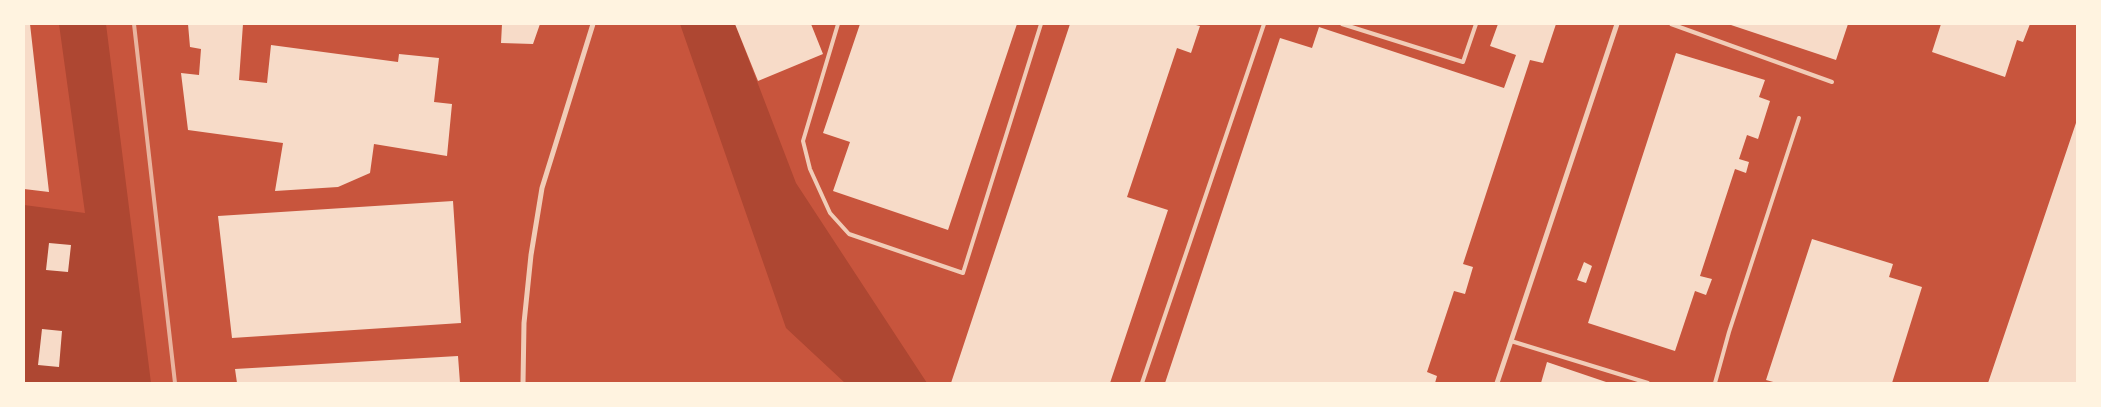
<!DOCTYPE html>
<html>
<head>
<meta charset="utf-8">
<style>
  body { margin:0 }
  #map { position:relative; width:2101px; height:407px; overflow:hidden; background:#c8553d; font-family:Signika,sans-serif }
  canvas { display:block }
  .frame { position:absolute; inset:0; border:25px solid #fff3e0; pointer-events:none }
</style>
</head>
<body>
<div id="map">
<canvas width="2101" height="407"></canvas>
<div class="frame"></div>
</div>
<script>
const ctx = document.querySelector('canvas').getContext('2d');
ctx.lineJoin = 'round';
function paint(path, color) {
  ctx.fillStyle = color;
  ctx.fill(path, 'evenodd');
}
function shape(rows) {
  const path = new Path2D();
  for (const r of rows) {
    path.moveTo(r[0], r[1]);
    for (let i = 2; i < r.length; i += 2) path.lineTo(r[i], r[i + 1]);
  }
  return path;
}
function stroke(path, color, width, dash) {
  ctx.strokeStyle = color;
  ctx.lineWidth = width;
  ctx.lineCap = dash ? 'butt' : 'round';
  ctx.setLineDash(dash || []);
  ctx.stroke(path);
}
paint(shape([
  [59,24,106,24,151,383,24,383,24,205,85,213],
  [680,24,735,24,796,183,927,383,845,383,786,328]
]), '#ae4732');
paint(shape([
  [24,24,30,24,49,192,24,189],
  [188,24,243,24,239,80,267,83,271,45,398,62,399,54,439,58,434,102,452,104,447,156,374,144,370,173,338,187,275,191,283,143,188,130,181,73,199,75,201,49,190,47],
  [502,24,540,24,533,44,501,43],
  [735,24,811,24,823,54,758,81],
  [860,24,1017,24,948,230,833,191,850,142,823,133],
  [1070,24,1192,24,1200,26,1191,53,1177,48,1127,197,1168,210,1110,383,951,383],
  [1498,24,1556,24,1543,63,1530,60,1463,264,1473,267,1465,294,1454,291,1427,372,1437,376,1435,383,1165,383,1280,38,1312,48,1319,27,1504,88,1516,55,1490,46],
  [1728,24,1848,24,1836,60],
  [1941,24,2030,24,2023,42,2017,40,2005,77,1932,52],
  [1676,53,1765,80,1759,97,1770,101,1758,139,1747,135,1739,159,1749,162,1746,173,1735,169,1700,276,1712,279,1706,295,1695,291,1675,351,1588,323],
  [2077,120,2077,383,1988,383],
  [453,201,461,323,232,338,218,216],
  [1812,239,1893,264,1889,277,1922,287,1892,383,1777,383,1766,380],
  [49,243,71,245,68,272,46,270],
  [1584,262,1592,266,1586,283,1577,280],
  [42,329,62,331,59,367,38,365],
  [458,356,460,383,237,383,235,369],
  [1547,362,1609,383,1541,383]
]), '#f7dbc8');
stroke(shape([
  [838,24,803,141,810,169,830,213,849,234,963,273,1041,24],
  [1342,24,1463,62,1476,24],
  [1671,24,1832,82],
  [1511,341,1648,383],
  [1142,383,1264,24],
  [1715,383,1729,332,1799,118]
]), '#f1ccb7', 4);
stroke(shape([
  [523,383,524,323,531,255,542,188,593,24],
  [1497,383,1617,24]
]), '#f1ccb7', 5);
stroke(shape([
  [134,24,175,383]
]), '#e9b49f', 4);
</script>
</body>
</html>
